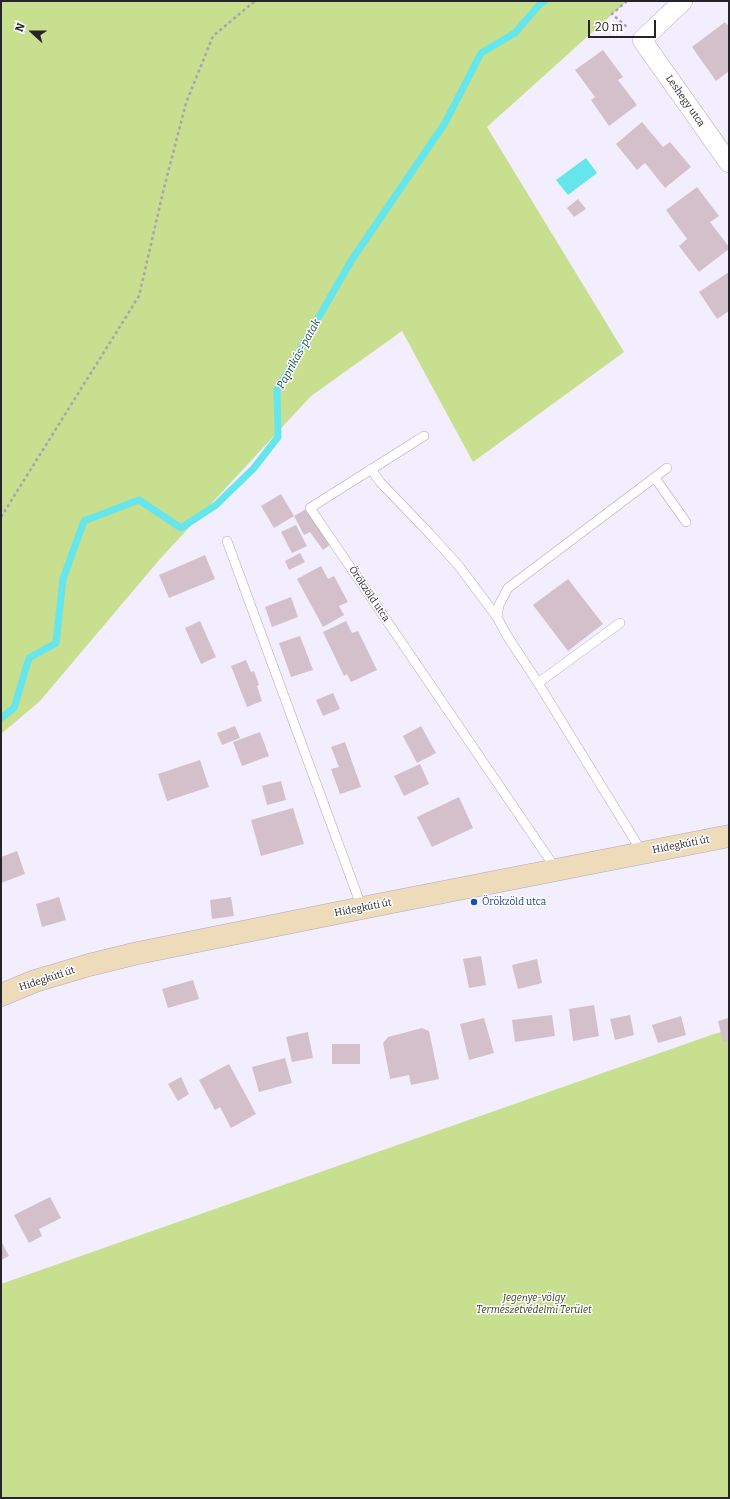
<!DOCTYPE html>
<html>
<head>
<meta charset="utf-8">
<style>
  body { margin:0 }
  #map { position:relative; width:730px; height:1499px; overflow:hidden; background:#f3eefd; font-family:Bitter,serif }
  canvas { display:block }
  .frame { position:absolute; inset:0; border:2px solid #26242b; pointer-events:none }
  .north { position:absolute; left:12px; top:12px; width:40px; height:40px; -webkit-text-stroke:3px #fefefe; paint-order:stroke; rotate:291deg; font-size:11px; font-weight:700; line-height:16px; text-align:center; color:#26242b }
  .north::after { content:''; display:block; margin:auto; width:14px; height:18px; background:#26242b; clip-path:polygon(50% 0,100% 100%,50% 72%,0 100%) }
  .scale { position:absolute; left:588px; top:20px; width:68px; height:18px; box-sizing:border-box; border:2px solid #26242b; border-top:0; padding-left:5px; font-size:12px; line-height:14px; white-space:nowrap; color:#26242b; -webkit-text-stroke:3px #fefefe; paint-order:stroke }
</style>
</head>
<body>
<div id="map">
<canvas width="730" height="1499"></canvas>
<div class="frame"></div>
<div class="north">N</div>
<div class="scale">20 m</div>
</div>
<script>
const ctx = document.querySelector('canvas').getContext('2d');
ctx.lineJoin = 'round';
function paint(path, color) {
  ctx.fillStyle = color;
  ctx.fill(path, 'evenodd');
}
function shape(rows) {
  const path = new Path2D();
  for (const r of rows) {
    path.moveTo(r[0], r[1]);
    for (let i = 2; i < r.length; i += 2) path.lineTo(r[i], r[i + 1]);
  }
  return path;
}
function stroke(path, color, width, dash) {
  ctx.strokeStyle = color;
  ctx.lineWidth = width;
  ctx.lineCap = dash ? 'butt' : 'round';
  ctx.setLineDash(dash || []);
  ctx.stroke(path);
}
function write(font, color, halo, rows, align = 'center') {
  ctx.font = font + ' Bitter,serif';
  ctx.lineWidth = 3;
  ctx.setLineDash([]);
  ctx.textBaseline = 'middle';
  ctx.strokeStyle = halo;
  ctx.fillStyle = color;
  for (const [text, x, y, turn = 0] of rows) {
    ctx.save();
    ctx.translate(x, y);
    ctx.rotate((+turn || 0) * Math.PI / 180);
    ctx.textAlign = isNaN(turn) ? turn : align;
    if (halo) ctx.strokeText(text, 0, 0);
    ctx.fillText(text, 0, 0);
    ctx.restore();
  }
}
paint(shape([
  [1,1,627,1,487,127,624,352,473,462,402,331,311,396,160,559,40,701,1,734],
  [729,1030,729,1498,1,1498,1,1284,714,1034]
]), '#c7df8e');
paint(shape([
  [586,158,597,173,568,195,556,180]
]), '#65e5ec');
stroke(shape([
  [1,718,14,708,29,658,56,643,63,579,84,521,139,500,181,528,216,505,254,468,278,437,277,390,351,261,445,123,481,53,515,33,540,4,545,1]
]), '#65e5ec', 7);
paint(shape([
  [725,22,727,25,729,23,729,71,716,81,692,47],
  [603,50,623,77,618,80,637,105,609,126,591,100,595,97,575,70],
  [642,122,663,147,670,142,691,167,665,188,645,163,637,170,616,144],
  [697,187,719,216,710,222,729,247,729,249,699,272,679,246,687,239,666,210],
  [578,199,586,209,574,217,567,208],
  [729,272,729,311,717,319,699,292],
  [281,494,294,516,274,528,261,506],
  [308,508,331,544,323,550,310,532,304,535,294,516],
  [296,525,307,546,292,553,281,532],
  [300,553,305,562,289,570,285,561],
  [205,555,215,579,169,598,159,575],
  [321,566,328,579,334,576,348,602,339,606,344,615,323,627,297,579],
  [568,579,603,624,568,651,533,605],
  [291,597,298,617,272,627,265,607],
  [200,621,216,657,201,664,185,628],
  [346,621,352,633,358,631,377,670,351,682,347,674,344,676,323,632],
  [300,636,313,670,291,677,279,643],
  [246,660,251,672,254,671,259,685,257,686,262,701,247,707,231,666],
  [333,693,340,709,323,716,316,700],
  [235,726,240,738,222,745,217,733],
  [421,726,436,753,417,763,403,736],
  [260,732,269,756,242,766,233,742],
  [345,742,361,787,340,794,331,769,339,767,331,747],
  [200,760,209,787,167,801,158,774],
  [420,764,429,784,404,796,394,776],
  [281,781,286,800,267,805,262,786],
  [459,797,473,828,432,847,417,817],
  [293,808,304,844,261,856,251,820],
  [17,851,25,874,1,883,1,857],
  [59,897,66,920,42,927,36,904],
  [231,897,234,916,212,919,210,900],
  [481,956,486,985,469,988,463,959],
  [537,959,542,983,518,989,512,965],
  [193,980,199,999,168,1008,162,989],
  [594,1005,599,1036,573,1041,569,1009],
  [552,1015,555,1036,515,1042,512,1020],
  [630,1015,634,1035,615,1040,610,1019],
  [681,1016,686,1035,658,1043,652,1025],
  [484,1018,494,1053,469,1060,460,1024],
  [729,1018,729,1040,723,1042,718,1021],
  [422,1028,429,1031,439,1079,411,1085,409,1075,390,1079,383,1043,388,1037],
  [308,1032,313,1058,292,1062,286,1037],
  [332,1044,360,1044,360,1064,332,1064],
  [285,1058,292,1083,259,1092,252,1067],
  [229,1064,256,1114,231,1128,220,1107,215,1110,199,1080],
  [181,1077,189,1094,178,1101,168,1084],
  [50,1197,61,1218,39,1229,42,1236,29,1243,14,1215],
  [1,1241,9,1256,1,1260]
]), '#d3c0cb');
const service = shape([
  [424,436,310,508,556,869],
  [371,469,380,482,430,534,458,565,497,617],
  [655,478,686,522],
  [227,541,362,908],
  [538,683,620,623],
  [642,852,538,683,506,634,497,617,499,605,508,588,667,468]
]);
const minor = shape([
  [683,1,642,40,729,163]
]);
const secondary = shape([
  [1,995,35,981,89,965,138,953,362,908,729,836]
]);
stroke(service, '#afa9ba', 10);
stroke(minor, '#afa9ba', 20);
stroke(secondary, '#afa9ba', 23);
stroke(shape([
  [627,1,612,14,627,27],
  [1,517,139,296,164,188,186,103,213,36,255,1]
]), '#a7a3af', 2.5, [3, 3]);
stroke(service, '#fff', 9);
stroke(minor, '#fff', 19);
stroke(secondary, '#eedbb9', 22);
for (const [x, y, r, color] of [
  [474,902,4,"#1a4fb4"]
]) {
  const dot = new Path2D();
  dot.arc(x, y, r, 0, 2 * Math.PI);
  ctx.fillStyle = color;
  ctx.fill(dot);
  stroke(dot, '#fefefe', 1.5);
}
write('10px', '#26242b', '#fefefe', [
  ["Leshegy utca",685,101,55],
  ["Örökzöld utca",369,594,56],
  ["Hidegkúti út",681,845,-11],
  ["Hidegkúti út",363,908,-11],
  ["Hidegkúti út",47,979,-18]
]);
write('10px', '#164399', '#fefefe', [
  ["Örökzöld utca",482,902]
], 'left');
write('italic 10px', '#333c19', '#fefefe', [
  ["Jegenye-völgy",534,1298],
  ["Természetvédelmi Terület",534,1310]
]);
write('italic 11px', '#144d50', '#fefefe', [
  ["Paprikás-patak",299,354,-61]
]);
</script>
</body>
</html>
